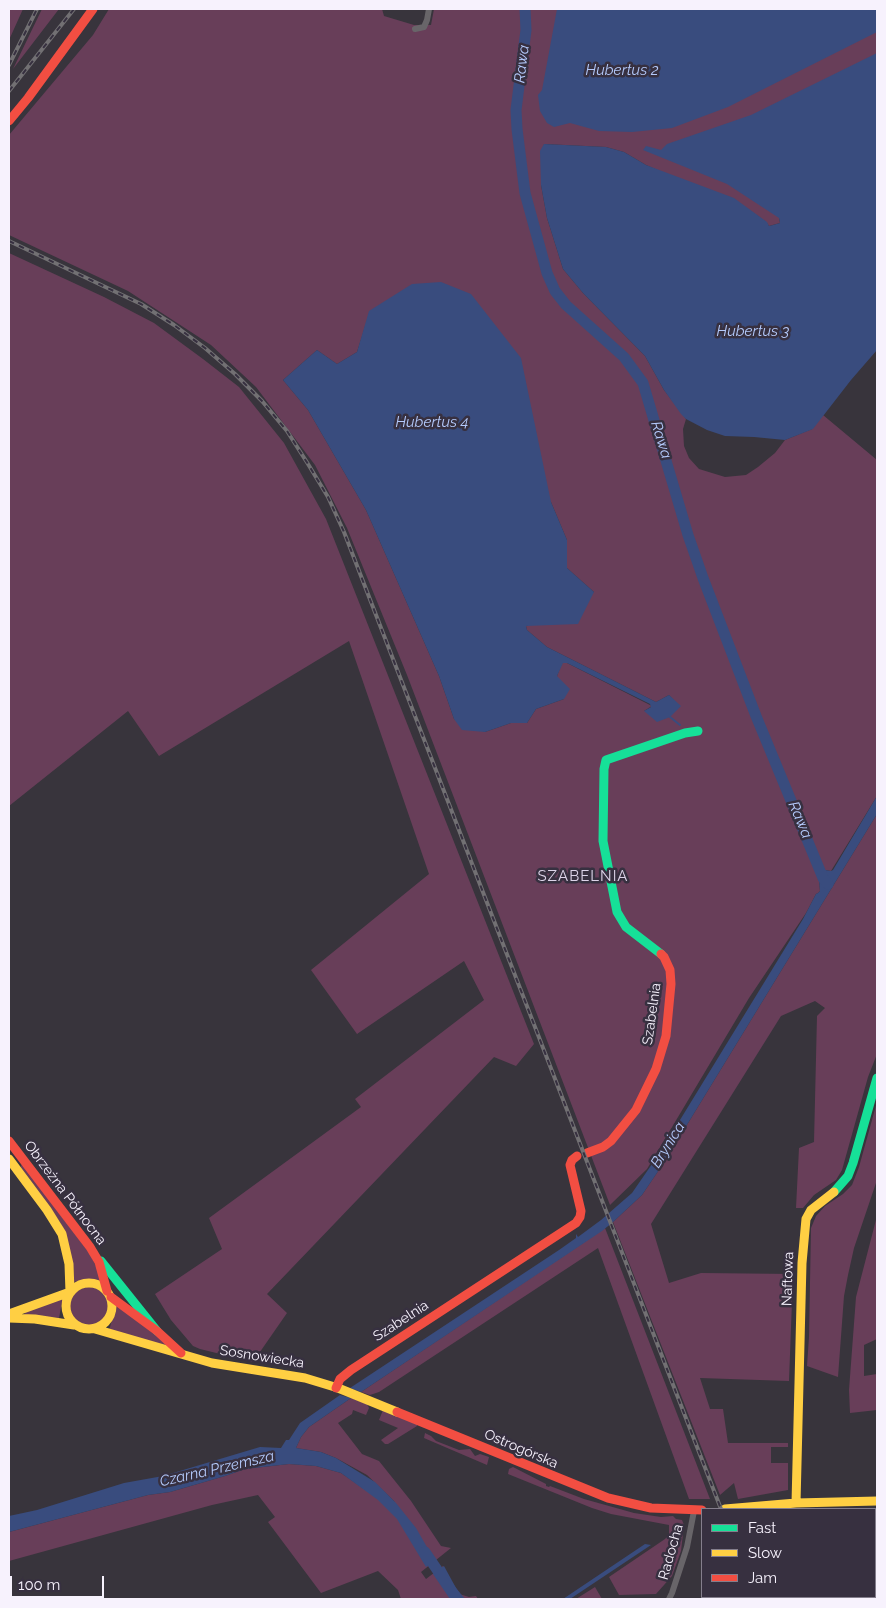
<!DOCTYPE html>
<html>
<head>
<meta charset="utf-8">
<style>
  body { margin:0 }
  #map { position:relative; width:886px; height:1608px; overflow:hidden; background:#38343c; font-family:Raleway,sans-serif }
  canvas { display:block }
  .frame { position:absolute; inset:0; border:10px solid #f7f2fd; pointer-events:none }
  .legend { position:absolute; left:701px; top:1508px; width:175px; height:90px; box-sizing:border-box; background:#373040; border:1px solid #847e8c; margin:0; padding:6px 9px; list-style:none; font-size:15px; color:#f7f2fd }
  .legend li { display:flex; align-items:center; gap:10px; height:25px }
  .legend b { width:25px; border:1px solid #847e8c }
  .scale { position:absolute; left:10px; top:1576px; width:94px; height:22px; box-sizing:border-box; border:2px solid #f7f2fd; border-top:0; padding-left:6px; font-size:15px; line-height:18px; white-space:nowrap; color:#f7f2fd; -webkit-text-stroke:4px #373040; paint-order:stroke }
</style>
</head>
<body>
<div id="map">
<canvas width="886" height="1608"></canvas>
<div class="frame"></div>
<ul class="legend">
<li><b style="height:6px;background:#16e098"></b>Fast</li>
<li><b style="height:6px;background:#ffcf43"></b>Slow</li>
<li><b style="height:6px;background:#f24e42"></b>Jam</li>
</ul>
<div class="scale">100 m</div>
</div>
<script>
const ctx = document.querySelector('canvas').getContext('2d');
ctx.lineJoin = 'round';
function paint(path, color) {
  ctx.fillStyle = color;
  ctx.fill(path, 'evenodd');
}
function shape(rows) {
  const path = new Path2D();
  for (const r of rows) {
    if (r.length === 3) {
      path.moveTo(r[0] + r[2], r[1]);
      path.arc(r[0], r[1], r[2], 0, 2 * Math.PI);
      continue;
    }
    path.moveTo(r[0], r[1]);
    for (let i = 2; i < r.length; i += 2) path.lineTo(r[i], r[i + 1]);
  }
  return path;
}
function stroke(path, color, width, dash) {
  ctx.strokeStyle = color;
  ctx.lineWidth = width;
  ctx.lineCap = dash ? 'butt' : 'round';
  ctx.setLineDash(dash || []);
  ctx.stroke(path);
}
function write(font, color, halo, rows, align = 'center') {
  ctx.font = font + ' Raleway,sans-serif';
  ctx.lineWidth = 5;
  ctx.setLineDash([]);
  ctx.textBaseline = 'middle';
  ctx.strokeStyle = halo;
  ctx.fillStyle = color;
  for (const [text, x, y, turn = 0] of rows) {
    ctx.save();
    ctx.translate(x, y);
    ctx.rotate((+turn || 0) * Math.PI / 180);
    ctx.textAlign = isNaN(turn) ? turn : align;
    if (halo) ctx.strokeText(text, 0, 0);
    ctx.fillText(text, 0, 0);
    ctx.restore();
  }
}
paint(shape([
  [9,9,23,9,9,40],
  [42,9,59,9,13,69],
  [109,9,382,9,384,16,414,25,431,25,434,9,523,9,524,23,522,51,514,104,513,122,518,167,525,199,547,279,559,300,610,346,631,368,641,383,646,397,685,536,758,724,814,860,819,880,820,891,818,893,816,894,806,913,749,998,647,1169,610,1205,407,675,347,528,315,465,256,387,211,345,128,291,9,235,9,135,93,35],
  [370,311,551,502,567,540,567,568,594,592,526,626,527,630,547,647,656,702,669,695,680,707,644,711,652,706,567,663,562,663,557,676,564,699,536,709,527,723,511,723,485,732,454,719,439,676,366,510,308,410,283,380,317,350,337,364,357,352],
  [527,9,877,9,877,276,779,218,780,223,769,226,766,222,755,214,646,165,624,152,606,147,544,144,541,185,547,218,563,269,583,293,645,356,664,390,686,419,683,429,684,446,689,458,699,469,725,477,746,475,758,467,775,453,785,440,812,429,823,415,877,460,877,796,831,871,825,870,817,858,736,661,691,542,673,482,649,395,643,380,636,368,614,344,562,298,554,285,548,272,527,191,519,134,518,109,529,25],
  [9,253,104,297,154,323,203,359,239,387,284,443,326,519,534,1044,516,1066,494,1057,267,1294,287,1313,253,1362,200,1349,193,1346,171,1320,155,1294,222,1249,209,1218,361,1107,355,1099,484,1000,464,961,357,1034,311,970,429,874,349,641,159,756,128,711,9,806],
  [877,814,877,1054,868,1077,842,1170,836,1180,814,1195,803,1208,796,1208,799,1148,814,1142,817,1016,825,1008,815,1001,781,1016,651,1224,669,1283,701,1273,793,1274,789,1381,700,1378,710,1409,723,1409,728,1443,788,1443,788,1447,771,1447,771,1463,788,1463,788,1490,738,1499,734,1483,720,1495,613,1222,642,1195,663,1164],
  [877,1102,877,1180,854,1248,848,1275,844,1296,838,1377,807,1366,809,1337,811,1228,816,1216,825,1206,843,1194,852,1185,859,1167],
  [22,1164,90,1254,97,1268,101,1282,88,1279,74,1282,73,1265,65,1233,60,1222,20,1168],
  [877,1216,877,1339,864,1345,864,1376,877,1374,877,1410,850,1413,849,1390,856,1297],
  [605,1228,710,1499,689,1499,598,1248,379,1392,370,1395,361,1392],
  [89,1306,19],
  [63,1297,59,1318,24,1315,26,1312],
  [116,1304,169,1346,169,1347,109,1331],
  [351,1398,367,1404,369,1408,366,1415,353,1410,352,1414,338,1423,362,1454,379,1461,411,1501,441,1546,451,1548,421,1572,426,1579,443,1566,456,1593,469,1597,476,1596,478,1599,401,1599,398,1590,378,1571,321,1593,268,1522,275,1517,258,1495,212,1505,9,1561,9,1532,148,1495,170,1492,225,1476,245,1469,289,1464,316,1466,341,1473,364,1489,395,1502,367,1475,336,1458,321,1452,296,1448,301,1437,309,1427],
  [383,1410,417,1424,417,1426,388,1444,385,1444,381,1440,398,1428,379,1420],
  [425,1433,431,1436,436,1441,459,1450,470,1449,475,1456,480,1454,489,1457,487,1465,424,1438],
  [513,1467,546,1484,546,1486,549,1487,550,1486,584,1499,634,1513,661,1517,673,1516,676,1519,682,1520,684,1525,681,1551,672,1576,656,1594,619,1595,609,1577,665,1539,669,1535,669,1525,611,1514,592,1508,508,1474,509,1469],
  [595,1587,602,1599,576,1599],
  [767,1597,847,1597,848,1599,768,1599]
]), '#683e59');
paint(shape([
  [557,9,877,9,877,32,728,107,672,128,632,132,599,131,570,123,554,127,547,123,540,111,538,95,542,90],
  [877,53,877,350,851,380,813,429,785,440,754,437,725,436,707,430,686,419,681,414,664,390,645,356,583,293,563,269,547,218,541,185,540,151,544,144,606,147,624,152,646,165,734,198,767,222,769,226,773,225,780,223,779,218,727,184,643,150,646,146,661,150,667,144,751,115],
  [441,282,471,294,521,358,551,502,567,540,567,568,594,592,578,624,526,626,527,630,547,647,656,702,669,695,681,706,670,717,657,722,644,711,651,707,650,704,567,663,563,663,557,676,570,689,564,699,536,709,527,723,511,723,485,732,462,730,454,719,439,676,366,510,308,410,283,380,317,350,337,364,357,352,369,311,412,284],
  [877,796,877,814,663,1164,642,1195,613,1222,602,1231,361,1392,350,1388,559,1250,576,1238,576,1234,578,1237,601,1220,632,1193,661,1151,803,919,816,894,818,893,820,891,819,880,825,880,825,870,831,871,833,870],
  [340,1395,351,1398,309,1427,301,1437,296,1448,321,1452,336,1458,375,1482,396,1503,416,1528,435,1561,426,1567,397,1519,378,1500,341,1473,316,1466,289,1464,245,1469,225,1476,170,1492,148,1495,9,1532,9,1516,37,1510,124,1483,163,1476,260,1447,281,1448,286,1440,289,1440,300,1423],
  [645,1544,651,1545,570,1599,563,1599],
  [444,1566,456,1588,465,1599,450,1599,433,1574]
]), '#394c7e');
stroke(shape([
  [670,717,680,725],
  [760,733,763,731]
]), '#394c7e', 2);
stroke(shape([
  [525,9,526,30,516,110,517,129,525,193,547,273,555,291,566,305,624,357,643,383,688,535,703,578,756,716,823,878,828,884],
  [425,1552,457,1599]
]), '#394c7e', 11);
stroke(shape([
  [415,29,424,27,427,20,429,9],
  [669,1599,672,1593,687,1547,694,1511]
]), '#686569', 6);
stroke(shape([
  [661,954,626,927,617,912,603,841,604,769,606,760,685,733,698,731],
  [834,1192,848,1176,853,1163,877,1078],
  [101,1261,157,1331]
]), '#16e098', 9);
stroke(shape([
  [9,1159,47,1210,62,1234,69,1264,70,1292],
  [89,1306,23],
  [9,1314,70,1292],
  [9,1318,35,1319,74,1325],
  [95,1329,212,1363,305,1378,338,1388,397,1412],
  [796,1503,802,1263,806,1219,811,1210,834,1192],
  [725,1509,796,1503,877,1501]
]), '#ffcf43', 9);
stroke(shape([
  [9,121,28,98,93,9],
  [9,1141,90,1247,99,1262,107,1291],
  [587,1153,603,1147,611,1141,636,1110,656,1069,666,1036,671,984,670,970,664,957,661,954],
  [111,1297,157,1331,181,1353],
  [336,1388,340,1379,351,1370,576,1223,580,1217,581,1211,570,1165,572,1160,577,1156],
  [397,1412,608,1498,651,1508,702,1510]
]), '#f24e42', 9);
const rail = shape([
  [9,65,37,9],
  [9,91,74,9],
  [9,241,141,304,174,325,205,348,235,374,262,401,287,431,308,464,328,497,344,532,721,1509],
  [757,1597,758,1599]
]);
stroke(rail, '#727073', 4);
stroke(rail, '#373040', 2, [5.5]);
write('14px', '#f7f2fd', '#373040', [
  ["Szabelnia",652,1014,-82],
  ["Obrzeżna Północna",65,1193,53],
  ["Naftowa",788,1279,-88],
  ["Szabelnia",401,1321,-33],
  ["Sosnowiecka",262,1357,9],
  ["Ostrogórska",521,1449,23],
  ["Radocha",671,1552,-74]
]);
write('italic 15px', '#b4cafc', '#373040', [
  ["Rawa",522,64,-83],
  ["Hubertus 2",622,70],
  ["Hubertus 3",753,331],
  ["Hubertus 4",432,422],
  ["Rawa",661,440,73],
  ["Rawa",800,820,67],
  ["Brynica",668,1145,-58],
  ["Czarna Przemsza",217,1469,-13]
]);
ctx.letterSpacing = '1px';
write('15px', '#ddd4e9', '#373040', [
  ["SZABELNIA",583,876]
]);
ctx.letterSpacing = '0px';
</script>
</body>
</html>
